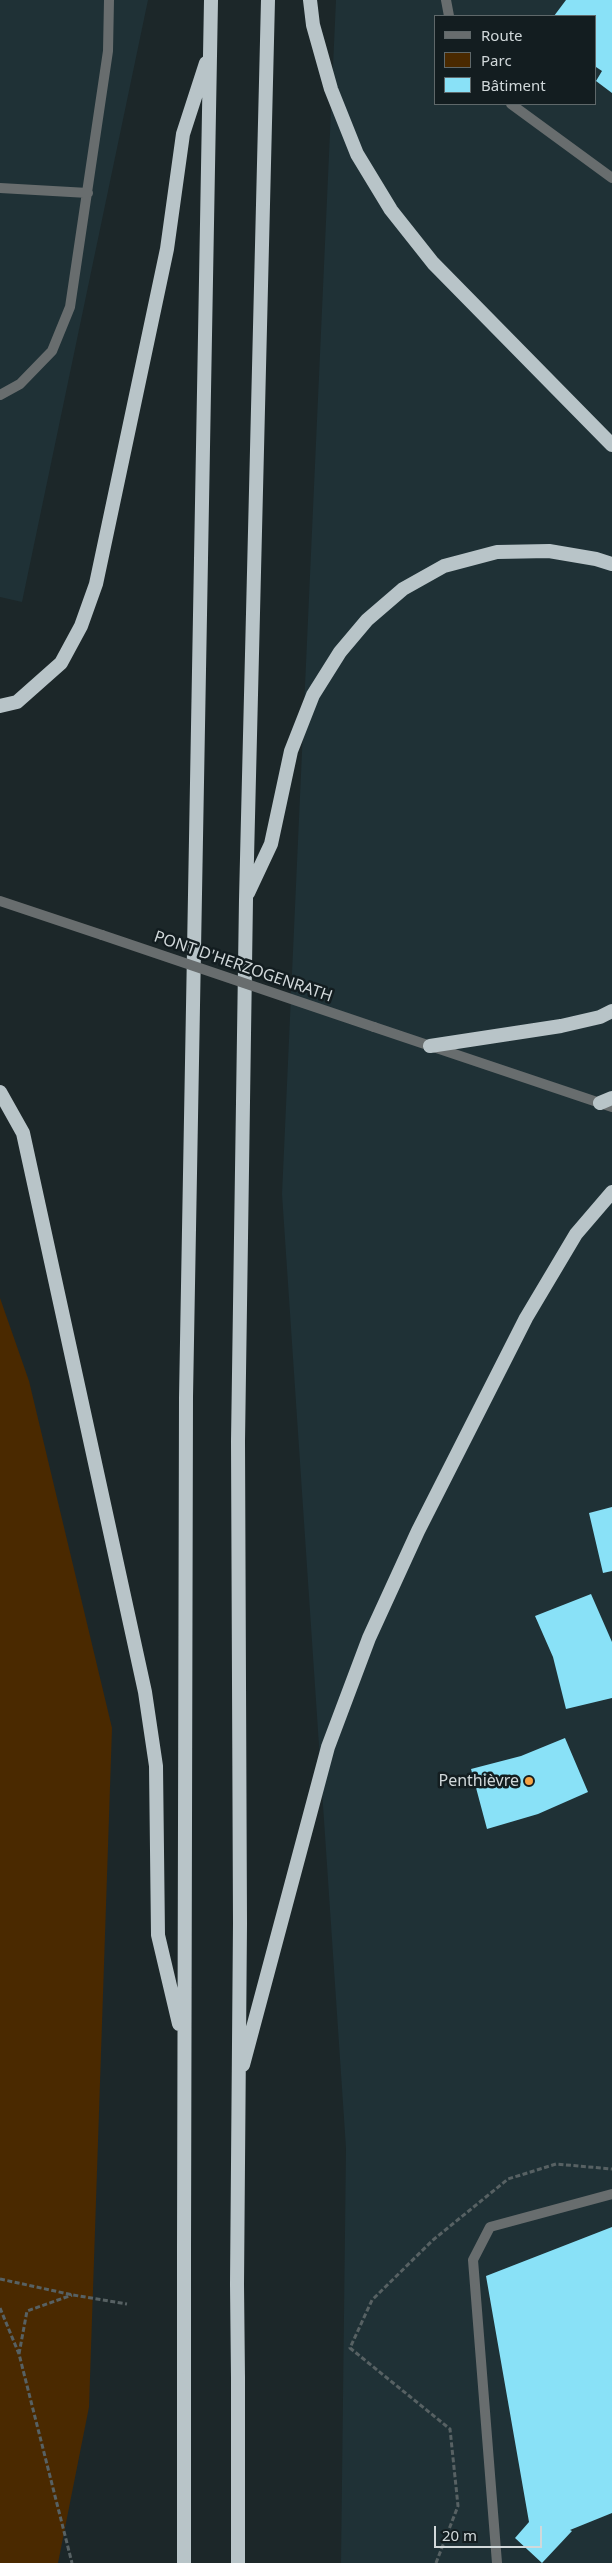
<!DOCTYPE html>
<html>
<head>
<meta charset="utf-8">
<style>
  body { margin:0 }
  #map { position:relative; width:612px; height:2563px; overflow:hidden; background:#1c2729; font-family:"Noto Sans",sans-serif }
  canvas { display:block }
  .legend { position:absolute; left:434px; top:15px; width:162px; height:90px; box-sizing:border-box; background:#131d20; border:1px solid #5f686a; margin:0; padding:6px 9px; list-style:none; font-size:15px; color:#d1d8da }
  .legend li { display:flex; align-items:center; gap:10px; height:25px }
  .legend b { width:25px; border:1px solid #5f686a }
  .scale { position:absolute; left:434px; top:2526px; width:108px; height:22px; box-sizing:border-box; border:2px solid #d1d8da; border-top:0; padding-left:6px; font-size:15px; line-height:18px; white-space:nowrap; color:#d1d8da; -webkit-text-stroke:4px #131d20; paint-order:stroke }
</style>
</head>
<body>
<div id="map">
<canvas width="612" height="2563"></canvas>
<ul class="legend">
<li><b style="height:6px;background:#686d6e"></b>Route</li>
<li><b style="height:14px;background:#4a2900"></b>Parc</li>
<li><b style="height:14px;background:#89e1f7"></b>Bâtiment</li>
</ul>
<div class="scale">20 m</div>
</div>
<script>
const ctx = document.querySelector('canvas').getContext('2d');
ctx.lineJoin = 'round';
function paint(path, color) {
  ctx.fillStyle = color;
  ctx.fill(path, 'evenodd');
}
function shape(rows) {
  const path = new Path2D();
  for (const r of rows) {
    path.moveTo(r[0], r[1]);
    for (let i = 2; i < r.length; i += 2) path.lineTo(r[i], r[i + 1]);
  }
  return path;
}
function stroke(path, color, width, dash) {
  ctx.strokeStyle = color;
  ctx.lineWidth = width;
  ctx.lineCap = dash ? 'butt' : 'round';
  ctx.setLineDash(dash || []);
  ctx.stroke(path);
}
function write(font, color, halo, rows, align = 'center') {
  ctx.font = font + ' "Noto Sans",sans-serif';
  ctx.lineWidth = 5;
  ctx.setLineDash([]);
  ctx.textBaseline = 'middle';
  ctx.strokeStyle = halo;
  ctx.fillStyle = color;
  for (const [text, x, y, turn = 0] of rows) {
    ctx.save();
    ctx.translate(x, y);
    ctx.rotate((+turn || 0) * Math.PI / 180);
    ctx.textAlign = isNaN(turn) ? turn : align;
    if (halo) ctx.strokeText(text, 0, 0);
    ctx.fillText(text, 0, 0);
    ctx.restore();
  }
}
paint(shape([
  [0,0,148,0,22,602,0,597],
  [336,0,612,0,612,2563,341,2563,346,2148,282,1194],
  [436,16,596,16,596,104,436,104]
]), '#1f3136');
paint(shape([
  [0,1298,29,1381,112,1728,89,2407,58,2563,0,2563]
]), '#4a2900');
paint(shape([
  [566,0,612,0,612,93,596,81,602,71,596,67,596,16,554,16],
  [612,1507,612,1571,603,1573,589,1513],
  [591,1594,612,1642,612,1698,566,1709,553,1657,535,1616],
  [565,1738,588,1792,538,1814,487,1829,471,1769,521,1756],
  [612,2227,612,2513,570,2530,572,2531,542,2563,515,2538,529,2522,486,2276]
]), '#89e1f7');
stroke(shape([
  [0,2279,73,2295,127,2304],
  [0,2308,19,2354,72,2563],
  [19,2354,27,2311,72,2295],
  [436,2563,458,2506,450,2429,350,2348,372,2300,433,2240,508,2179,556,2164,612,2169]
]), '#576163', 3, [5, 2.5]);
stroke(shape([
  [446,0,449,16],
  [511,104,612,178],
  [0,188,88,193],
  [0,395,20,384,52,351,70,307,108,51,109,0],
  [497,2563,473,2260,490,2227,612,2194]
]), '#686d6e', 10);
stroke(shape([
  [0,901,102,935],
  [374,1027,612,1107]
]), '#686d6e', 10);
stroke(shape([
  [310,0,313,25,331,89,357,154,391,210,433,263,612,445],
  [0,706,17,702,61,663,81,626,96,584,167,249,183,134,206,63],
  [248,893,271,844,291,751,313,695,340,652,367,620,403,589,444,566,497,552,549,551,596,559,612,564],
  [430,1046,561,1026,600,1017,612,1011],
  [0,1092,23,1133,145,1692,156,1766,158,1935,179,2024],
  [600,1103,612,1098],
  [243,2065,328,1747,369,1638,418,1531,526,1318,576,1234,612,1192],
  [184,2247,186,1397,211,0],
  [237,2284,240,1923,238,1441,246,899,268,0],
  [184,2367,184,2563],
  [238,2378,238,2563]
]), '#b8c4c8', 14);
stroke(shape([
  [102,935,374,1027]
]), '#686d6e', 10);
stroke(shape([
  [237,2284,238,2378],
  [184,2367,184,2247]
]), '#b8c4c8', 14);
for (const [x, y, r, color] of [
  [529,1781,5,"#f5a345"]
]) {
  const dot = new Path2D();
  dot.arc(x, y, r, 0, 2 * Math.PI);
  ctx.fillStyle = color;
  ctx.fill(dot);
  stroke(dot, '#131d20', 2);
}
write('16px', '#d1d8da', '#131d20', [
  ["PONT D'HERZOGENRATH",243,967,19]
]);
write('16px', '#d1d8da', '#131d20', [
  ["Penthièvre",519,1781]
], 'right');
</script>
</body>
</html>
